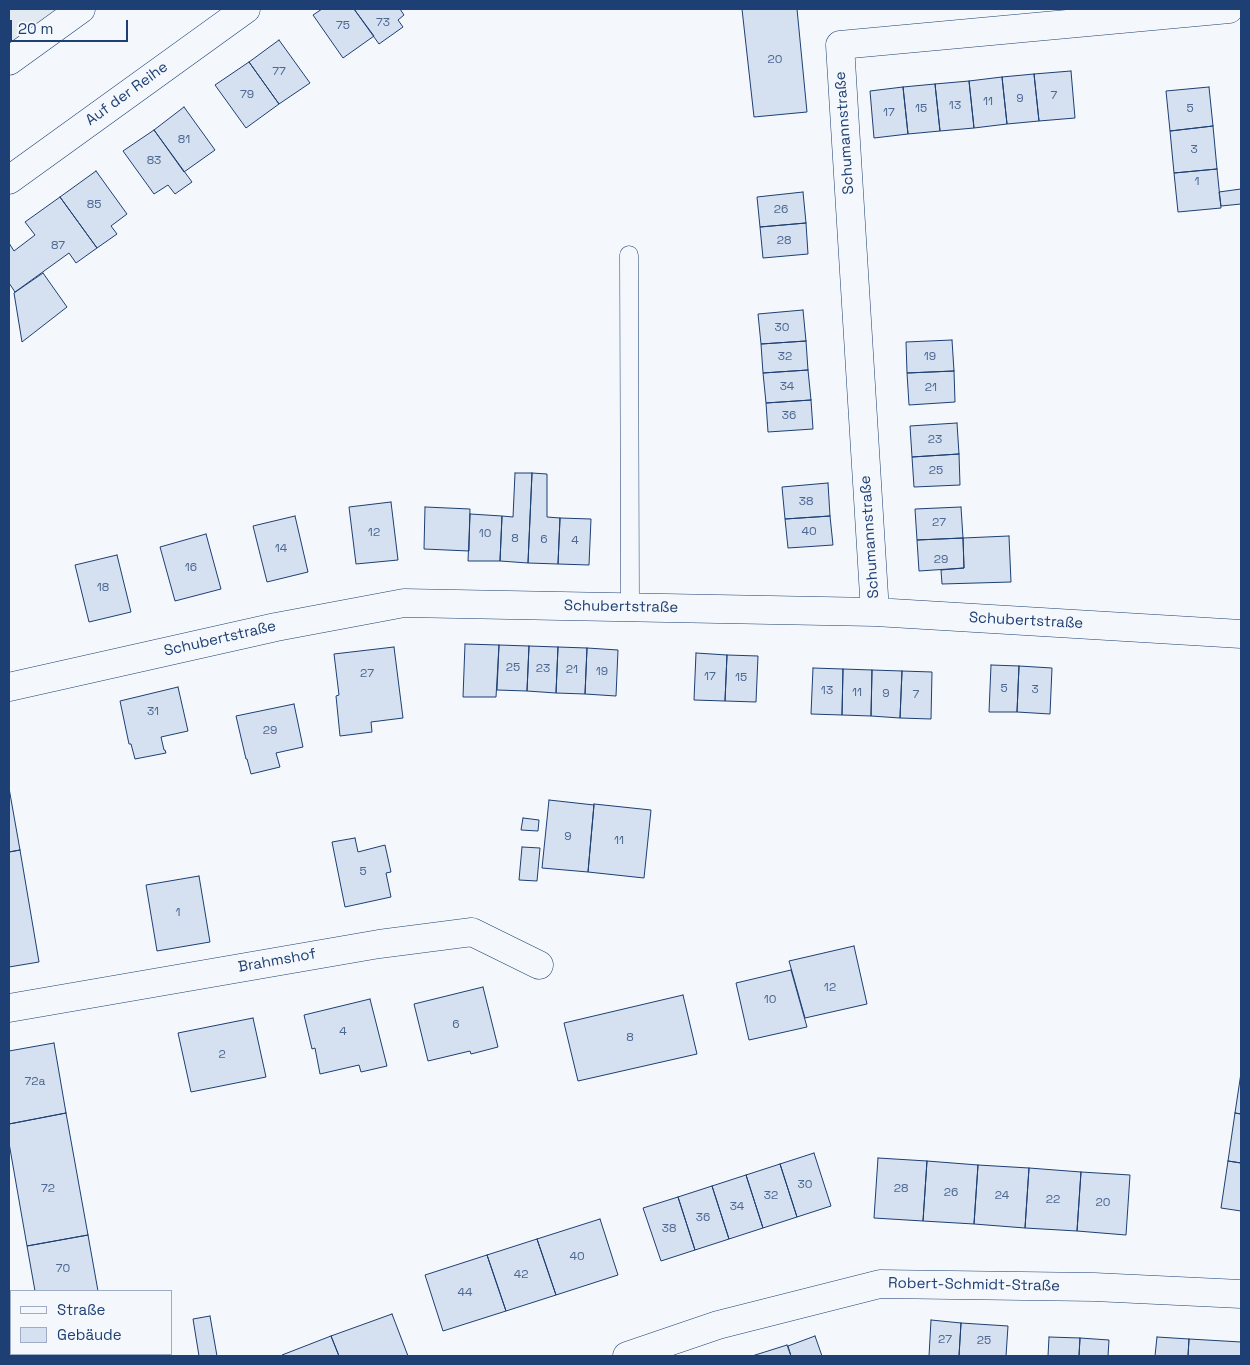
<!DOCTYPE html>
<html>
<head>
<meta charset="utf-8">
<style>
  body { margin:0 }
  #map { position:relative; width:1250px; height:1365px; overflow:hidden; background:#f4f7fb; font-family:"Space Grotesk",sans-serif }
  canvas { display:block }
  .frame { position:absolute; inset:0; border:10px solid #1d3f73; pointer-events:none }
  .legend { position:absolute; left:10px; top:1290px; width:162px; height:65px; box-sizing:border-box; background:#f4f7fb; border:1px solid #9eadc5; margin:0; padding:6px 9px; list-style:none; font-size:15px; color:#1d3f73 }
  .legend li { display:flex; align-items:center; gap:10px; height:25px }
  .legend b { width:25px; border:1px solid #9eadc5 }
  .scale { position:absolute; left:10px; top:20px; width:118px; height:22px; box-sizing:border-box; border:2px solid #1d3f73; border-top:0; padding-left:6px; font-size:15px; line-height:18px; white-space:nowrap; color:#1d3f73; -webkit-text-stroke:4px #f4f7fb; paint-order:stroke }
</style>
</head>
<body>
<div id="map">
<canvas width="1250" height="1365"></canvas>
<div class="frame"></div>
<ul class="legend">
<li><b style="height:6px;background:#f4f7fb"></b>Straße</li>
<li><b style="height:14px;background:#d5e0f0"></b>Gebäude</li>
</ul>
<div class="scale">20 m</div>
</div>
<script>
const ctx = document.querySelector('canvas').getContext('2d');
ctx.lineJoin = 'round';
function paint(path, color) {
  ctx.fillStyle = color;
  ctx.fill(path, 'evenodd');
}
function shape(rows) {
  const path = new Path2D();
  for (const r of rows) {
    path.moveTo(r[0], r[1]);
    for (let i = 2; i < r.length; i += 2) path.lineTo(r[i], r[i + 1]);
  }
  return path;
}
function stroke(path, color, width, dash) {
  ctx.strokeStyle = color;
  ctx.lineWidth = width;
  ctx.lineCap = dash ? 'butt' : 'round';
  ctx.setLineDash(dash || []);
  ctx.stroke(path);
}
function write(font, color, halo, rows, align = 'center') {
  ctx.font = font + ' "Space Grotesk",sans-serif';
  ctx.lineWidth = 4;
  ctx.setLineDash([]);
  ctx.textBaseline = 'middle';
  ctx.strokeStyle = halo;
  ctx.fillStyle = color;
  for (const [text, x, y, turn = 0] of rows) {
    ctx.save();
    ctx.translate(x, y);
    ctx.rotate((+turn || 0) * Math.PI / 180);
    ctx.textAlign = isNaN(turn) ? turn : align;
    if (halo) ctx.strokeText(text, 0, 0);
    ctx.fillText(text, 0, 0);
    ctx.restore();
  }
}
const green = shape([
  [9,9,73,9,9,56,9,9]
]);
paint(green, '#e3e9f0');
stroke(green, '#687fa3', 1);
const building = shape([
  [322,9,354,9,374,36,343,58,313,15,322,9],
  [354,9,400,9,404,15,398,20,403,27,379,44,354,9],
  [742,9,797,9,807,112,754,117,742,9],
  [279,40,310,83,279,104,249,62,279,40],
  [249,62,279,104,246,128,215,85,249,62],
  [1071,71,1075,118,1039,121,1034,74,1071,71],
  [1034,74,1039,121,1007,124,1002,77,1034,74],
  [1002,77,1007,124,974,128,969,81,1002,77],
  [969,81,974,128,940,131,935,84,969,81],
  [935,84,940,131,908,134,903,87,935,84],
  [903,87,908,134,874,138,870,91,903,87],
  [1209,87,1213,126,1170,131,1166,91,1209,87],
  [184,107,215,150,184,172,154,130,184,107],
  [1213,126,1217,169,1174,173,1170,131,1213,126],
  [154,130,192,182,175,194,168,185,154,194,123,151,154,130],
  [1217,169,1221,208,1178,212,1174,173,1217,169],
  [96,171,127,214,111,226,117,234,97,248,60,197,96,171],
  [1241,189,1241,204,1221,206,1219,192,1241,189],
  [803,192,806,223,760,227,757,197,803,192],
  [60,197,97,248,76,263,69,253,15,292,9,283,9,243,14,251,35,235,25,222,60,197],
  [806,223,808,254,763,258,760,227,806,223],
  [43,273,67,307,22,342,14,293,43,273],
  [803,310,806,341,761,344,758,314,803,310],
  [952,340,954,371,907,373,906,342,952,340],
  [806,341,808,370,763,373,761,344,806,341],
  [808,370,811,400,766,403,763,373,808,370],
  [954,371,955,402,909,405,907,373,954,371],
  [811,400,813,429,768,432,766,403,811,400],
  [957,423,959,454,912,457,910,426,957,423],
  [959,454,960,485,914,487,912,457,959,454],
  [515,473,532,473,528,563,500,561,502,516,513,517,515,473],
  [532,473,547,474,547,517,560,518,558,564,528,563,532,473],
  [828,483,830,516,785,519,782,487,828,483],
  [391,502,398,560,356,564,349,507,391,502],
  [425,507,470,509,469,551,424,549,425,507],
  [961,507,963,538,917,540,915,509,961,507],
  [470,514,502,516,500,561,468,561,470,514],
  [295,516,308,572,267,582,253,526,295,516],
  [830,516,833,545,788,548,785,519,830,516],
  [560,518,591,519,589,565,558,564,560,518],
  [206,534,221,589,175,601,160,547,206,534],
  [1009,536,1011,582,942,584,941,570,964,568,963,538,1009,536],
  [963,538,964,568,919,571,917,540,963,538],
  [117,555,131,612,89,622,75,565,117,555],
  [465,644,499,645,496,697,463,697,465,644],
  [499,645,529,646,527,691,497,690,499,645],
  [529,646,558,647,556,693,527,691,529,646],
  [394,647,403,718,371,722,372,732,340,736,336,696,339,695,334,654,394,647],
  [558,647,587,648,585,694,556,693,558,647],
  [587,648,618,650,616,696,585,694,587,648],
  [696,653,727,655,725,701,694,700,696,653],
  [727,655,758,656,756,702,725,701,727,655],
  [991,665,1019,666,1017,712,989,712,991,665],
  [1019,666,1052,668,1050,714,1017,712,1019,666],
  [813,668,843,669,842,715,811,714,813,668],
  [843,669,872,670,871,716,842,715,843,669],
  [872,670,902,671,900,718,871,716,872,670],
  [902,671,932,672,931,719,900,718,902,671],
  [178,687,188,731,161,737,164,750,165,750,166,753,135,759,131,744,129,744,120,701,178,687],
  [294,704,303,747,276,753,280,767,251,774,247,759,246,759,236,716,294,704],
  [9,788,20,850,9,852,9,788],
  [549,800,594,805,588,872,542,868,549,800],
  [594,804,651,810,644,878,588,872,594,804],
  [523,818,539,820,538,831,521,830,523,818],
  [355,838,358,852,385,845,391,872,386,873,391,897,345,907,332,842,355,838],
  [522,847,540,848,537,881,519,880,522,847],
  [20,850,39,962,9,967,9,852,20,850],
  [199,876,210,942,157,951,146,885,199,876],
  [854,946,867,1004,805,1018,789,961,854,946],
  [791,970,807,1027,749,1040,736,983,791,970],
  [483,987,498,1047,471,1054,470,1051,428,1061,414,1004,483,987],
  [683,995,697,1054,578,1081,564,1023,683,995],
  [370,999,387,1066,361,1072,359,1065,320,1074,315,1048,312,1049,304,1015,370,999],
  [253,1018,266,1077,191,1092,178,1033,253,1018],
  [54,1043,66,1113,9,1124,9,1051,54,1043],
  [1241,1073,1241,1114,1235,1113,1241,1073],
  [66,1113,88,1235,27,1246,9,1143,9,1124,66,1113],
  [1235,1113,1241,1114,1241,1163,1228,1161,1235,1113],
  [814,1153,831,1206,797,1217,780,1164,814,1153],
  [878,1158,927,1161,923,1221,874,1218,878,1158],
  [927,1161,978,1165,974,1224,923,1221,927,1161],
  [1228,1161,1241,1163,1241,1211,1221,1208,1228,1161],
  [780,1164,797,1217,763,1228,746,1175,780,1164],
  [978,1165,1029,1168,1025,1228,974,1224,978,1165],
  [1029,1168,1081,1172,1077,1231,1025,1228,1029,1168],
  [1081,1172,1130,1175,1126,1235,1077,1231,1081,1172],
  [746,1175,763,1228,729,1239,712,1186,746,1175],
  [712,1186,729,1239,695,1250,678,1197,712,1186],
  [678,1197,695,1250,661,1261,643,1208,678,1197],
  [600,1219,618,1275,556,1295,537,1239,600,1219],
  [88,1235,98,1291,35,1291,27,1246,88,1235],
  [537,1239,556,1295,506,1311,487,1255,537,1239],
  [487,1255,506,1311,443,1331,425,1275,487,1255],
  [392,1314,408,1356,339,1356,331,1336,392,1314],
  [210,1316,217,1356,199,1356,193,1319,210,1316],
  [931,1320,961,1323,959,1356,929,1356,931,1320],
  [961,1323,1008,1326,1006,1356,959,1356,961,1323],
  [331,1336,339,1356,282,1356,282,1355,331,1336],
  [815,1336,822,1356,791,1356,788,1346,815,1336],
  [1049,1337,1080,1338,1079,1356,1048,1356,1049,1337],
  [1157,1337,1189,1339,1188,1356,1155,1356,1157,1337],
  [1080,1338,1109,1340,1108,1356,1079,1356,1080,1338],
  [1189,1339,1241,1342,1241,1356,1188,1356,1189,1339],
  [787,1345,791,1356,752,1356,787,1345]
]);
paint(building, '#d5e0f0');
stroke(building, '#1d3f73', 1);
const service = shape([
  [629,255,630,607]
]);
const minor = shape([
  [9,180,246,9],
  [875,612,840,45,1229,9],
  [9,687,276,627,404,603,875,612,1241,634],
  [9,1008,379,944,472,932,539,965],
  [627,1356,718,1325,880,1284,1094,1287,1241,1294]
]);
const secondary = shape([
  [9,61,81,9]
]);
stroke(service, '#1d3f73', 19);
stroke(minor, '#1d3f73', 29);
stroke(secondary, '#1d3f73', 29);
stroke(service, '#f4f7fb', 18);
stroke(minor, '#f4f7fb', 28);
stroke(secondary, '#f4f7fb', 28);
write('12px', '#4b6792', null, [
  ["73",383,23],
  ["75",343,26],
  ["20",775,60],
  ["77",279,72],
  ["79",247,95],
  ["7",1054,96],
  ["9",1020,99],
  ["11",988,102],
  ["13",955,106],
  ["15",921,109],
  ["5",1190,109],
  ["17",889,113],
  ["81",184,140],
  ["3",1194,150],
  ["83",154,161],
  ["1",1197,182],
  ["85",94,205],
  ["26",781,210],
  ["28",784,241],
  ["87",58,246],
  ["30",782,328],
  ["32",785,357],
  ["19",930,357],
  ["34",787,387],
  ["21",931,388],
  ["36",789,416],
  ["23",935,440],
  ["25",936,471],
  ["38",806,502],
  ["27",939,523],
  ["40",809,532],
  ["12",374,533],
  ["10",485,534],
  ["8",515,539],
  ["6",544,540],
  ["4",575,541],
  ["14",281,549],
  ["29",941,560],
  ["16",191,568],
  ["18",103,588],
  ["25",513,668],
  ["23",543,669],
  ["21",572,670],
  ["19",602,672],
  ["27",367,674],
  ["17",710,677],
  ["15",741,678],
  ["5",1004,689],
  ["3",1035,690],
  ["13",827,691],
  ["11",857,693],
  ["9",886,694],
  ["7",916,695],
  ["31",153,712],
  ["29",270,731],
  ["9",568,837],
  ["11",619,841],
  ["5",363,872],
  ["1",178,913],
  ["12",830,988],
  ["10",770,1000],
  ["6",456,1025],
  ["4",343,1032],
  ["8",630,1038],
  ["2",222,1055],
  ["72a",35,1082],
  ["30",805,1185],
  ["72",48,1189],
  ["28",901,1189],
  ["26",951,1193],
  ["32",771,1196],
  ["24",1002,1196],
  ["22",1053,1200],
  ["20",1103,1203],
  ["34",737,1207],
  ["36",703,1218],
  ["38",669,1229],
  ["40",577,1257],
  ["70",63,1269],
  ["42",521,1275],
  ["44",465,1293],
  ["27",945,1340],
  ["25",984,1341]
]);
write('15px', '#1d3f73', '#f4f7fb', [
  ["Auf der Reihe",127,94,-36],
  ["Schumannstraße",845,133,-94],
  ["Schumannstraße",870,537,-94],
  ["Schubertstraße",621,607,1],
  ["Schubertstraße",1026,621,3],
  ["Schubertstraße",220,639,-13],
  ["Brahmshof",277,961,-10],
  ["Robert-Schmidt-Straße",974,1285,1]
]);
</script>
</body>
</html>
